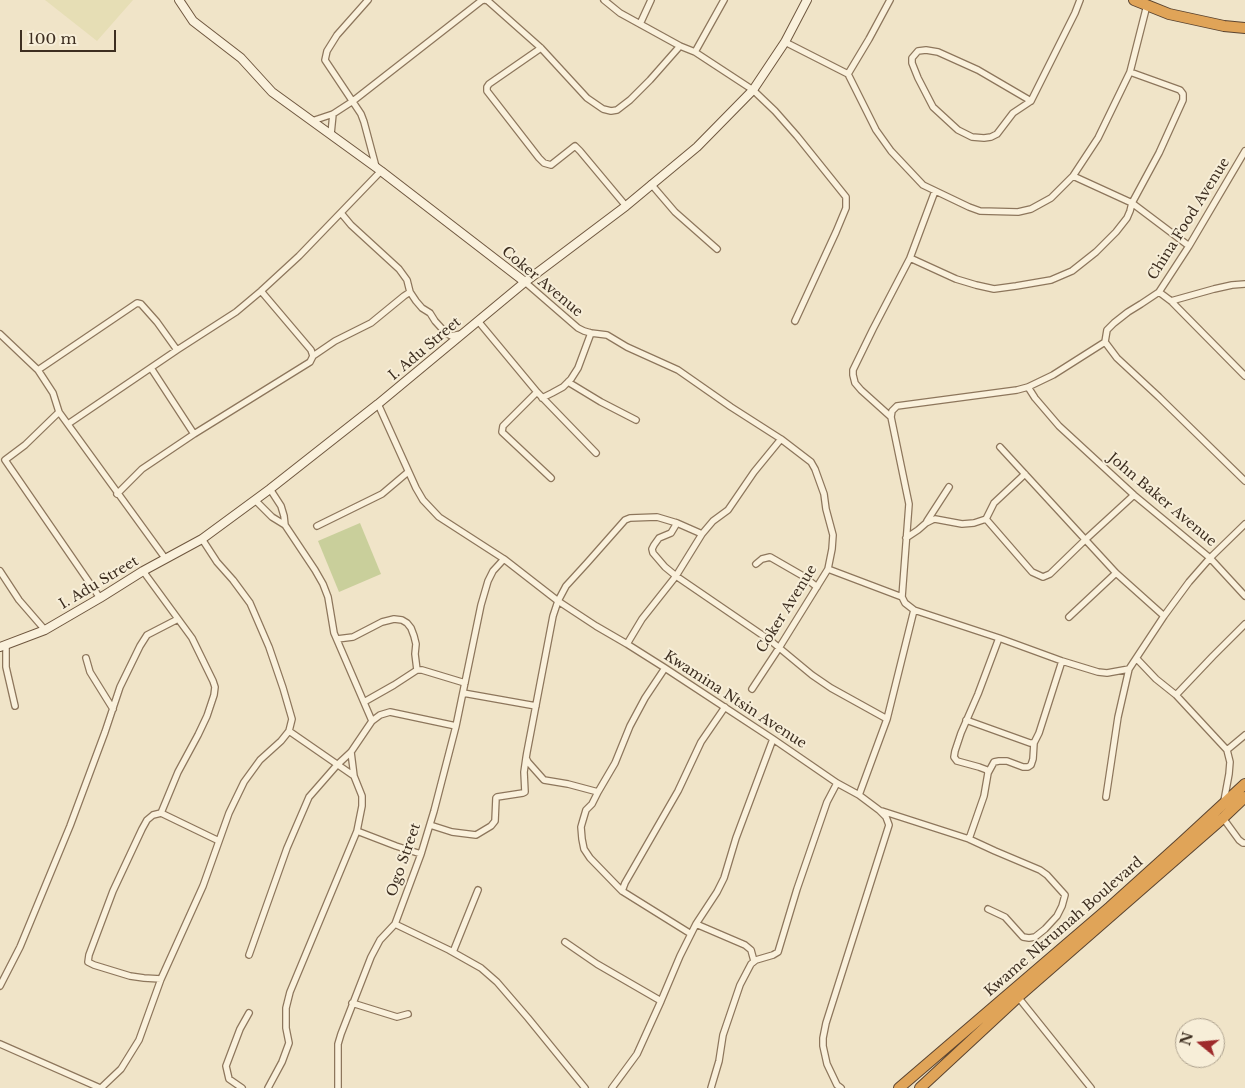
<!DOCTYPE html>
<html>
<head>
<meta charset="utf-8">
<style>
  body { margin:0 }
  #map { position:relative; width:1245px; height:1088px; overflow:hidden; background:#f0e4c8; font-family:"Libre Baskerville",serif }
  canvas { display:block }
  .north { position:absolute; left:1175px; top:1018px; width:50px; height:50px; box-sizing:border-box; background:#f7eed8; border:1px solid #ada18e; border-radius:50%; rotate:287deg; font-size:14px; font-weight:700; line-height:20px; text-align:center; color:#3d2e20 }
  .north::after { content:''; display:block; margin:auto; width:18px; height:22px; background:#9e2a2b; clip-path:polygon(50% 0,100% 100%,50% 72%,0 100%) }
  .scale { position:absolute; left:20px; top:30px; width:96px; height:22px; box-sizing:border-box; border:2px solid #3d2e20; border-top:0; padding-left:6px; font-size:15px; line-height:18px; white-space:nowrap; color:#3d2e20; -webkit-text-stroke:4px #f7eed8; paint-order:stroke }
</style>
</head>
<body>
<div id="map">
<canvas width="1245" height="1088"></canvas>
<div class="north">N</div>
<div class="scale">100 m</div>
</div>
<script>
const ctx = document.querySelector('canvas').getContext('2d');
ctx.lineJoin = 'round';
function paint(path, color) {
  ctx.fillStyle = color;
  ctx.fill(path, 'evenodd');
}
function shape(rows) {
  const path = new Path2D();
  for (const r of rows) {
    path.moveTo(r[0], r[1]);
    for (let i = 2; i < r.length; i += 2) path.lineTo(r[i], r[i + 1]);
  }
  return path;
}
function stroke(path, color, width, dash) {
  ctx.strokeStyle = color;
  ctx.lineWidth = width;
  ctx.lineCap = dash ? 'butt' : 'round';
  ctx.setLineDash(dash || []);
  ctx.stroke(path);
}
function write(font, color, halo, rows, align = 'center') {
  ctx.font = font + ' "Libre Baskerville",serif';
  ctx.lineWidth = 4;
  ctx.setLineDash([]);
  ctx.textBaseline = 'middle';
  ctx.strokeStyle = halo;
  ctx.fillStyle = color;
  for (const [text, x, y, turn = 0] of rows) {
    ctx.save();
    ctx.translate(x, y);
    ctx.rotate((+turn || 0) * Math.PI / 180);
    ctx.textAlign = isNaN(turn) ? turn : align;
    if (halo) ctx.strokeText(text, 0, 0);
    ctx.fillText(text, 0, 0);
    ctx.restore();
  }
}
paint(shape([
  [45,0,133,0,97,41]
]), '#e6deb5');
paint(shape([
  [360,523,381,574,339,592,318,541]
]), '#c9cf9b');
const street = shape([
  [368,0,337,35,327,51,325,60,361,114,364,122,376,167],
  [485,0,488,1,541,48,587,98,603,109,611,111,617,110,630,100,650,80,680,46],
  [604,0,620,13,680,46,695,52],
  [724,0,695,52,753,90,775,111,797,136,846,197,846,208,836,232,795,321],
  [640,24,651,0],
  [785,42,848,74,869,39,890,0],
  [541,48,489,84,487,87,487,91,539,158,544,163,551,165,575,146,580,151,626,206],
  [848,74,876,130,891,151,923,185,969,207,980,211,1018,212,1031,209,1051,198,1073,176,1098,138,1130,72,1147,5],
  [1031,101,978,70,938,52,926,50,918,51,912,58,912,63,918,78,933,107,958,130,972,137,984,138,991,137,997,134,1013,113,1031,101,1075,13,1080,0],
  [312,121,333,114,353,101,481,1,484,0],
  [331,134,333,114],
  [1073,176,1132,203,1189,246],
  [651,184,675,212,717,249],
  [935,191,910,258,956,279,976,285,994,289,1016,286,1051,280,1072,271,1096,252,1116,232,1127,218,1130,211,1132,203,1159,153,1183,100,1183,94,1180,90,1130,72],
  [341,213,351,225,399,269,407,280,410,292,416,301,422,308,430,313,435,321,445,332,451,336,461,334],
  [525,282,578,328,584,331,591,333,607,335,627,347,678,370,731,407,781,439,811,462,815,469,824,494,826,509,833,535,832,549,828,569,779,648,752,689],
  [1159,292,1171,301,1245,376],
  [1171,301,1214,289,1232,285,1245,284],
  [478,321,537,392,596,453],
  [0,334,38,370,53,393,59,412,165,558],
  [1105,342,1117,358,1159,397,1245,481],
  [313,356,335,341,371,323,404,296,410,292],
  [151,368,194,434],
  [38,370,137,303,141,304,157,322,177,350],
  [568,382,601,402,636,420],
  [1028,387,1035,398,1059,426,1134,495,1210,558,1245,596],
  [537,392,503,426,502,432,551,478],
  [542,398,552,393,563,387,571,379,578,368,591,333],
  [378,404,416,488,423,500,439,517,504,559,558,601,596,626,627,644,665,668,773,739,837,783,859,795,879,810,886,817,889,825,826,1023,823,1038,823,1046,827,1064,837,1085,841,1088],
  [59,412,25,445,5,460,100,598],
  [891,417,892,411,897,406,1017,390,1028,387,1053,375,1105,342,1107,330,1114,323,1128,312,1141,304,1159,292,1189,246,1245,151],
  [68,424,177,350,236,312,261,291,299,256,381,171],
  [1000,447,1116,573,1164,616],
  [270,489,281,506,284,516,285,525],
  [117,494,142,469,194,434,310,362,313,356,311,350,261,291],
  [986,519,1032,572,1043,577,1050,574,1086,539,1134,495],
  [927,521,949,487],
  [677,523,671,533,659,538,654,545,652,549,653,553,665,567,676,576,771,641,812,675,831,688,887,719],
  [317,526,382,494,408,472],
  [906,538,918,530,926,523,932,520,935,519,962,524,974,523,986,519,994,503,1025,474],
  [504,559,493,571,488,581,481,605,456,726,434,811,421,854,395,924,449,950,481,968,497,982,528,1018,585,1088],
  [756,564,762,559,770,557,803,576,817,587],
  [828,569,902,597],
  [0,571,19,600,45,630],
  [143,571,192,638,213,681,215,687,214,695,207,716,198,735,178,772,161,813],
  [914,610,999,638,978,694,961,733,955,751,954,757,957,761,979,767,987,770,988,773,984,796,969,839],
  [1069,617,1116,573],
  [999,638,1062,661,1098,672,1107,673,1129,669],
  [337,639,353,637,382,622,394,619,402,620,407,623,411,628,414,636,416,644,415,654,417,670],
  [627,644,642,619,676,576,702,534,713,521,728,510,754,472,781,439],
  [6,645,6,667,15,706],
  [86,658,90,672,113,709],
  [1137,659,1156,679,1176,695,1227,750,1230,762,1229,774,1224,801],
  [665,668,645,698,630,726,615,763,598,792,568,784,544,780,528,762,526,758,527,752,553,616,558,601,566,586,587,563,625,520,630,518,657,517,677,523,702,534],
  [463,693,536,706],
  [1176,695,1213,656,1245,624],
  [364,702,394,685,417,670,422,670,465,683],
  [966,720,1030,743,1034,743],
  [372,721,380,715,390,712,456,726],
  [1227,750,1245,735],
  [351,752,354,776],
  [988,773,994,762,999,761,1007,761,1023,767,1028,767,1031,765,1033,759,1034,743,1039,733,1062,661],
  [598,792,592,804,586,810,583,820,581,827,582,839,584,849,590,858,622,891],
  [859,795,887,719,914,610,905,603,902,597,909,504,891,417,861,390,855,383,853,375,853,370,873,329,910,258],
  [1106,797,1118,717,1129,669,1164,616,1189,582,1210,558,1245,524],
  [882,811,969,839,995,851,1040,870,1047,875,1065,895,1062,906,1057,916,1045,929,1035,937,1029,938,1023,937,1005,917,988,909],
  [1223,818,1239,840,1243,843,1245,843],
  [430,825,452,832,476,835,491,826,495,821,496,798,497,797,523,793,525,792,524,772,526,758],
  [357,831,396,846,421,854],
  [696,924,745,945,751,950,754,961],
  [691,934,622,891,625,883,678,791,701,742,725,707],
  [565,942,597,964,661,1001],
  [453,952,478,890],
  [249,955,287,848,309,797,337,765,351,752,372,721,334,633,328,597,323,584,315,570,285,525,272,517,255,500],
  [161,979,144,978,130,976,94,965,88,962,89,955,113,891,142,829,147,820,153,815,161,813,219,841],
  [0,986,20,947,70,826,105,732,120,687,140,646,147,635,178,619],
  [1018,997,1091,1088],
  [352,1003,397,1017,408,1014],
  [0,1044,100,1088],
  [101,1088,121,1069,139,1040,161,979,203,886,229,813,244,782,260,760,281,741,289,731,292,719,283,688,269,647,250,603,233,580,217,562,202,539],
  [242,1088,229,1079,226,1066,240,1029,249,1013],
  [268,1088,282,1062,289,1043,286,1028,286,1008,290,992,357,831,362,806,362,796,354,776,289,731],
  [338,1088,338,1044,341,1034,371,957,380,940,395,924],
  [612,1088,637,1054,661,1001,680,956,696,924,717,892,724,878,736,838,773,739],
  [711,1088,719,1061,723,1035,740,985,751,964,756,960,773,955,778,952,797,889,827,802,837,783]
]);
const secondary = shape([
  [179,0,193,21,241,58,272,92,381,171,525,282],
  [0,647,45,630,100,598,143,571,202,539,270,489,378,404,525,282,626,206,697,147,753,90,785,42,807,0]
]);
const highway = shape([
  [1134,0,1169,14,1224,26,1245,28],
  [899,1088,1110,907,1181,843,1245,784],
  [920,1088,1018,997,1223,818,1245,797]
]);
stroke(street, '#8d765c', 8);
stroke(secondary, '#6f573f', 10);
stroke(highway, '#5b4430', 12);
stroke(street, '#faf1dc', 5.5);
stroke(secondary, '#faf1dc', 8);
stroke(highway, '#e0a458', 10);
write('14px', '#3d2e20', '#f7eed8', [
  ["China Food Avenue",1189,219,-58],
  ["Coker Avenue",542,282,40],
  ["I. Adu Street",425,349,-40],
  ["John Baker Avenue",1162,500,40],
  ["I. Adu Street",99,583,-31],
  ["Coker Avenue",787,609,-58],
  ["Kwamina Ntsin Avenue",735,700,33],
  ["Ogo Street",404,860,-71],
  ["Kwame Nkrumah Boulevard",1064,927,-41]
]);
</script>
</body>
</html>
